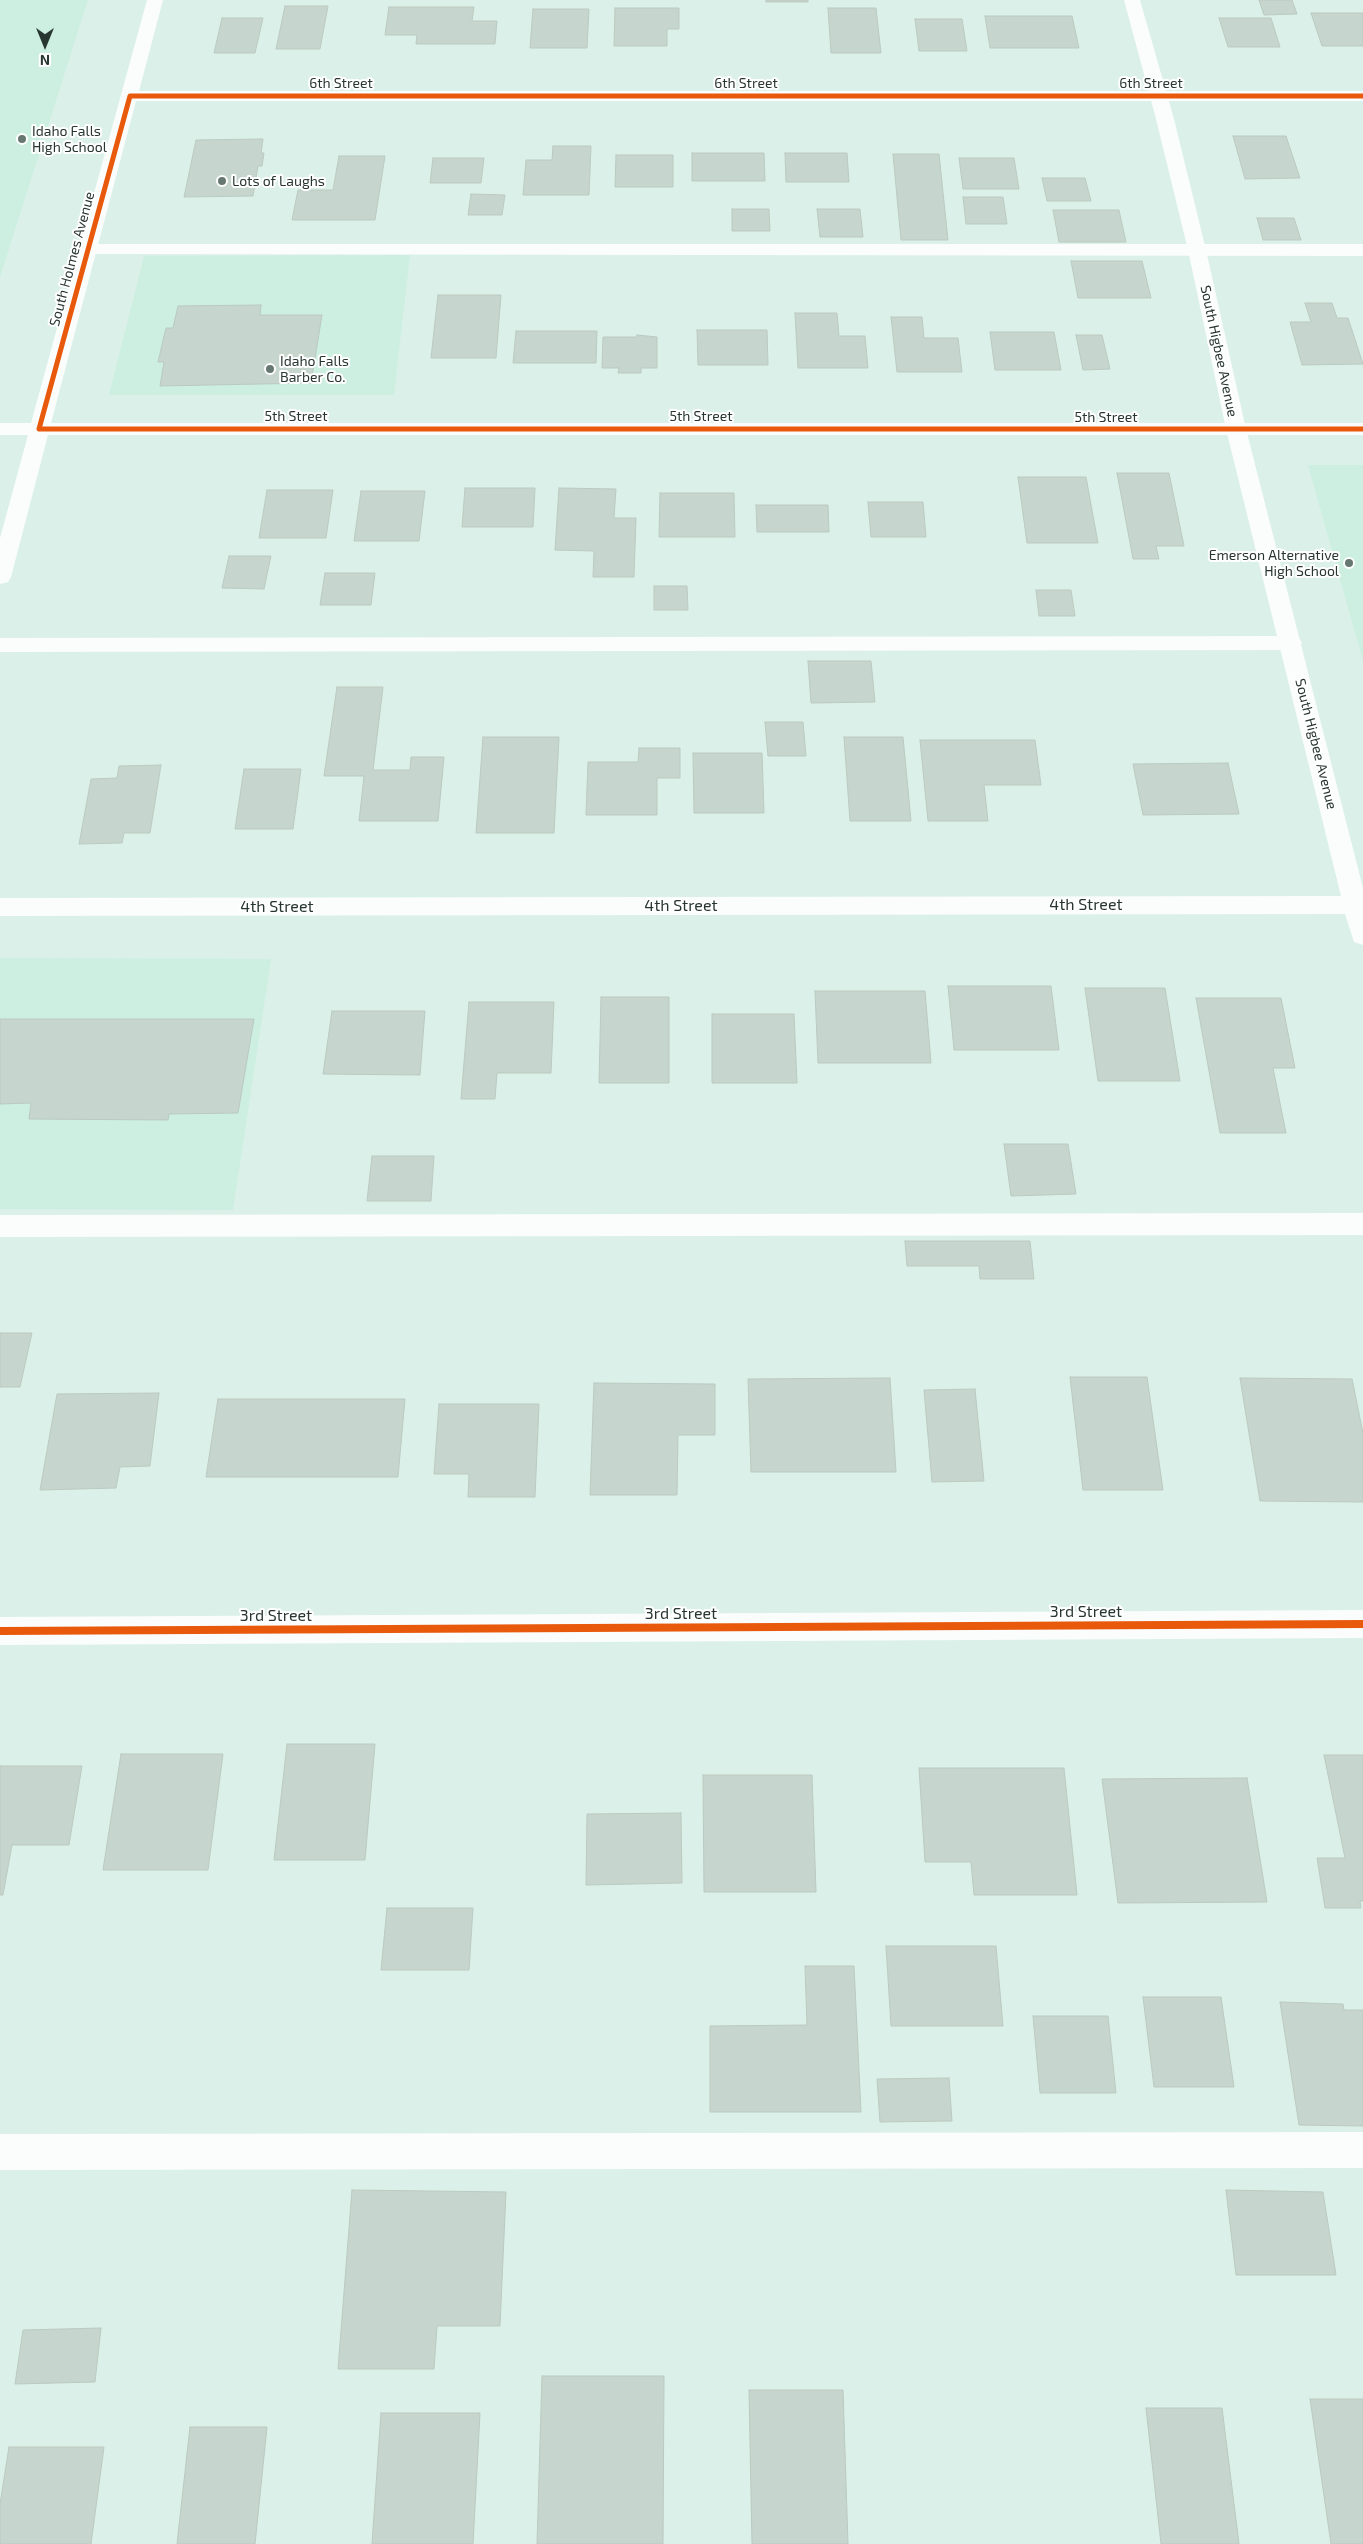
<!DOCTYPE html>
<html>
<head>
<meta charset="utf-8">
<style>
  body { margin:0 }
  #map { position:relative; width:1363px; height:2544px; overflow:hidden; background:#dbf0e8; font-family:"Exo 2",sans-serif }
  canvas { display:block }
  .north { position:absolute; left:20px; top:20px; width:50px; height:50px; -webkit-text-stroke:4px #fff; paint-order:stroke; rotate:180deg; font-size:14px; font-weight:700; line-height:20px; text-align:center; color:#283631 }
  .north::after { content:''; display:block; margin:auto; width:18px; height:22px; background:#283631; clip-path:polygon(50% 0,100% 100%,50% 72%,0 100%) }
</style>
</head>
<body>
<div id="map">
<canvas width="1363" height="2544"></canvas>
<div class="north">N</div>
</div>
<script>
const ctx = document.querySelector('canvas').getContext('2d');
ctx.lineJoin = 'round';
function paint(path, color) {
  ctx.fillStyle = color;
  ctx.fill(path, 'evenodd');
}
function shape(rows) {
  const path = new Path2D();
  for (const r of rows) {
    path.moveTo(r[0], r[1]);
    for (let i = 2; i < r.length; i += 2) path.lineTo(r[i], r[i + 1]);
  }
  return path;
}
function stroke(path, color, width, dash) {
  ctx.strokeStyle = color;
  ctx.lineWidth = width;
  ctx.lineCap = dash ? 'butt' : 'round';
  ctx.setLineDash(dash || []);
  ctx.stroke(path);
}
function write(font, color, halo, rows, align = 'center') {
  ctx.font = font + ' "Exo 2",sans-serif';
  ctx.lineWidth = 4;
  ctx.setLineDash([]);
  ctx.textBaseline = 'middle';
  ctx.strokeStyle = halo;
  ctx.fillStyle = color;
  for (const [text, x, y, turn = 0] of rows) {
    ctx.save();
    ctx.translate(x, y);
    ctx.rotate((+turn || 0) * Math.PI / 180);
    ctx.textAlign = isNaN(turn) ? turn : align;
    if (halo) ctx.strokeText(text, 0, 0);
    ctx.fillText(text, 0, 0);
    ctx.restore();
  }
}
paint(shape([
  [0,0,88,0,0,277],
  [410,255,394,395,109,395,144,256],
  [1308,465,1363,465,1363,661],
  [0,958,271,959,233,1210,0,1209]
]), '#ccefe1');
const building = shape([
  [766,0,808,0,808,2,766,2,766,0],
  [1259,0,1292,0,1297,14,1264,15,1259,0],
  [285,6,328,6,320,49,276,49,285,6],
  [389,7,474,7,472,21,497,21,495,44,416,44,417,35,385,35,389,7],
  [615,8,679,8,679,29,667,29,667,46,614,46,615,8],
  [828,8,876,8,881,53,831,53,828,8],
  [533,9,589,9,587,48,530,48,533,9],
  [1311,13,1363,13,1363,46,1322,46,1311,13],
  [985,16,1072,16,1079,48,990,48,985,16],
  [222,18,263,18,255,53,214,53,222,18],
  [1219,18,1271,18,1280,47,1228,47,1219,18],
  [915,19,962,19,967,51,919,51,915,19],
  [1233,136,1286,136,1300,178,1245,179,1233,136],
  [261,139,263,139,261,153,264,153,262,166,258,166,253,196,184,197,196,140,261,139],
  [553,146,591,146,589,195,523,195,526,160,552,160,553,146],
  [692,153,764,153,765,181,692,181,692,153],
  [785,153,847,153,849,182,786,182,785,153],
  [893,154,939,154,948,240,901,240,893,154],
  [616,155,673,155,673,187,615,187,616,155],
  [339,156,385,156,375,220,292,220,298,190,333,190,339,156],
  [433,158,484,158,481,183,430,183,433,158],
  [959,158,1014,158,1019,189,963,189,959,158],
  [1042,178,1085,178,1091,201,1047,201,1042,178],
  [471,194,505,195,502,215,468,215,471,194],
  [963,197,1003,197,1007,224,966,224,963,197],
  [732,209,769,209,770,231,732,231,732,209],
  [817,209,860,209,863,237,820,237,817,209],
  [1053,210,1119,210,1126,242,1059,242,1053,210],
  [1257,218,1294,218,1301,240,1263,240,1257,218],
  [1071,261,1142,261,1151,298,1078,298,1071,261],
  [438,295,501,295,496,358,431,358,438,295],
  [1305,303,1332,303,1337,318,1348,318,1363,364,1302,365,1290,322,1311,322,1305,303],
  [261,305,260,315,322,315,311,383,160,386,164,362,158,362,166,328,173,328,178,306,261,305],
  [795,313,837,313,839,336,865,336,868,368,798,368,795,313],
  [891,317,922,317,924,338,958,338,962,372,897,372,891,317],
  [697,330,767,330,768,365,698,365,697,330],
  [516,331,597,331,596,363,513,363,516,331],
  [990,332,1054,332,1061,370,995,370,990,332],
  [637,335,657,337,657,368,641,368,641,373,618,373,619,368,602,368,603,337,637,337,637,335],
  [1076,335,1102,335,1110,369,1083,370,1076,335],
  [1117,473,1169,473,1184,546,1156,546,1159,559,1133,559,1117,473],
  [1018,477,1086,477,1098,543,1027,543,1018,477],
  [465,488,535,488,533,527,462,527,465,488],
  [559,488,616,489,614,518,636,518,634,577,593,577,594,551,555,550,559,488],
  [267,490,333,490,326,538,259,538,267,490],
  [361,491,425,491,419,541,354,541,361,491],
  [660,493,734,493,735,537,659,537,660,493],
  [868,502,923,502,926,537,871,537,868,502],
  [756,505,828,505,829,532,757,532,756,505],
  [229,556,271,556,264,589,222,588,229,556],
  [325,573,375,573,371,605,320,605,325,573],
  [654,586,687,586,688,610,654,610,654,586],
  [1036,590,1071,590,1075,616,1039,616,1036,590],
  [808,661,871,661,875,702,811,703,808,661],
  [337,687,383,687,373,770,410,770,411,757,444,757,438,821,359,821,364,776,324,776,337,687],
  [765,722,803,722,806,756,768,756,765,722],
  [483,737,559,737,554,833,476,833,483,737],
  [844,737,903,737,911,821,850,821,844,737],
  [920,740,1035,740,1041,785,984,785,988,821,928,821,920,740],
  [639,748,680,748,680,778,657,778,657,815,586,815,588,762,638,762,639,748],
  [693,753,762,753,764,813,694,813,693,753],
  [1228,763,1239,814,1143,815,1133,764,1228,763],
  [161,765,150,833,124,833,122,843,79,844,91,779,117,778,119,766,161,765],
  [244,769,301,769,293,829,235,829,244,769],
  [948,986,1051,986,1059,1050,954,1050,948,986],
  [1085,988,1165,988,1180,1081,1098,1081,1085,988],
  [815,991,925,991,931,1063,818,1063,815,991],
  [601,997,669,997,669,1083,599,1083,601,997],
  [1196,998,1281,998,1295,1068,1273,1068,1286,1133,1220,1133,1196,998],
  [469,1002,554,1002,551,1073,497,1073,495,1099,461,1099,469,1002],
  [332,1011,425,1011,420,1075,323,1074,332,1011],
  [712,1014,794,1014,797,1083,712,1083,712,1014],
  [0,1019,254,1019,238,1113,169,1114,168,1120,29,1119,31,1103,0,1104,0,1019],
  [1004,1144,1068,1144,1076,1194,1011,1196,1004,1144],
  [372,1156,434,1156,431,1201,367,1201,372,1156],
  [905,1241,1030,1241,1034,1279,980,1279,979,1266,907,1266,905,1241],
  [0,1333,32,1333,20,1387,0,1387,0,1333],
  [1070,1377,1147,1377,1163,1490,1083,1490,1070,1377],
  [890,1378,896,1472,751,1472,748,1379,890,1378],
  [1240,1378,1352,1379,1363,1433,1363,1502,1260,1501,1240,1378],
  [594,1383,715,1384,715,1435,678,1435,677,1495,590,1495,594,1383],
  [975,1389,984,1481,932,1482,924,1390,975,1389],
  [159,1393,150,1466,120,1467,116,1488,40,1490,57,1394,159,1393],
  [218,1399,405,1399,398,1477,206,1477,218,1399],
  [439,1404,539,1404,535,1497,468,1497,469,1474,434,1474,439,1404],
  [287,1744,375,1744,365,1860,274,1860,287,1744],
  [121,1754,223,1754,208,1870,103,1870,121,1754],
  [1324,1755,1363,1755,1363,1901,1360,1901,1361,1908,1325,1908,1317,1858,1345,1858,1324,1755],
  [0,1766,82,1766,69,1845,12,1845,3,1895,0,1895,0,1766],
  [919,1768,1064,1768,1077,1895,974,1895,971,1862,925,1862,919,1768],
  [703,1775,812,1775,816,1892,704,1892,703,1775],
  [1247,1778,1267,1902,1118,1903,1102,1779,1247,1778],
  [681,1813,682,1883,586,1885,587,1814,681,1813],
  [387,1908,473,1908,469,1970,381,1970,387,1908],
  [886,1946,996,1946,1003,2026,891,2026,886,1946],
  [805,1966,854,1966,861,2112,710,2112,710,2026,807,2025,805,1966],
  [1143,1997,1221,1997,1234,2087,1154,2087,1143,1997],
  [1280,2002,1343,2004,1344,2010,1363,2010,1363,2126,1299,2125,1280,2002],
  [1033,2016,1108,2016,1116,2093,1040,2093,1033,2016],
  [949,2078,952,2121,880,2122,877,2079,949,2078],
  [352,2190,506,2192,500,2326,437,2326,434,2369,338,2369,352,2190],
  [1226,2190,1323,2192,1336,2275,1236,2275,1226,2190],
  [101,2328,95,2382,15,2384,23,2330,101,2328],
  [542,2376,664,2376,663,2544,537,2544,542,2376],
  [749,2390,843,2390,848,2544,752,2544,749,2390],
  [1310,2399,1363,2399,1363,2544,1331,2544,1310,2399],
  [1146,2408,1222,2408,1239,2544,1161,2544,1146,2408],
  [381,2413,480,2413,473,2544,372,2544,381,2413],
  [190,2427,267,2427,255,2544,177,2544,190,2427],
  [9,2447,104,2447,91,2544,0,2544,0,2504,9,2447]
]);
paint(building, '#c6d5cd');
stroke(building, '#bbcac1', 1);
paint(shape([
  [88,244,1363,244,1363,256,81,254,79,250,81,246,88,244],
  [1291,636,1299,638,1302,643,1299,648,1291,650,0,652,0,638,1291,636],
  [1363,1213,1363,1235,0,1237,0,1215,1363,1213],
  [1363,2132,1363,2168,0,2170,0,2134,1363,2132]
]), '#fafdfc');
paint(shape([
  [1124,0,1140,0,1174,119,1206,250,1246,429,1363,888,1363,945,1354,942,1345,914,0,916,0,898,1341,896,1226,429,1188,250,1156,119,1124,0],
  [1363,1610,1363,1638,0,1645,0,1617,1363,1610]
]), '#fafdfc');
paint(shape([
  [147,0,163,0,139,91,1363,91,1363,101,136,101,51,423,1363,423,1363,435,48,435,11,577,8,582,0,584,0,538,28,435,0,435,0,423,31,423,147,0]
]), '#fafdfc');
stroke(shape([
  [1363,96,130,96,39,429,1363,429]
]), '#e8590c', 5);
stroke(shape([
  [0,1631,1363,1624]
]), '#e8590c', 8);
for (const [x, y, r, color] of [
  [22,139,5,"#677771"],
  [222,181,5,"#677771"],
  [270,369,5,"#677771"],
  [1349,563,5,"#677771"]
]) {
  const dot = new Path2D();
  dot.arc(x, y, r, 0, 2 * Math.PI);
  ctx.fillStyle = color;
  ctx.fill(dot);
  stroke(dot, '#fff', 2);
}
write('14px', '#283631', '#fff', [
  ["6th Street",341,83],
  ["6th Street",746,83],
  ["6th Street",1151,83],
  ["South Holmes Avenue",72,259,-75],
  ["South Higbee Avenue",1219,351,78],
  ["5th Street",296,416],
  ["5th Street",701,416],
  ["5th Street",1106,417],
  ["South Higbee Avenue",1316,744,76]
]);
write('14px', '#283631', '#fff', [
  ["Idaho Falls",32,131],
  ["High School",32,147],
  ["Lots of Laughs",232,181],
  ["Idaho Falls",280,361],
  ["Barber Co.",280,377],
  ["Emerson Alternative",1339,555,"right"],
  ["High School",1339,571,"right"]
], 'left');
write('16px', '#283631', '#fff', [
  ["4th Street",1086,905],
  ["4th Street",681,906],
  ["4th Street",277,907],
  ["3rd Street",1086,1612],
  ["3rd Street",681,1614],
  ["3rd Street",276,1616]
]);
</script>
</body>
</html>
